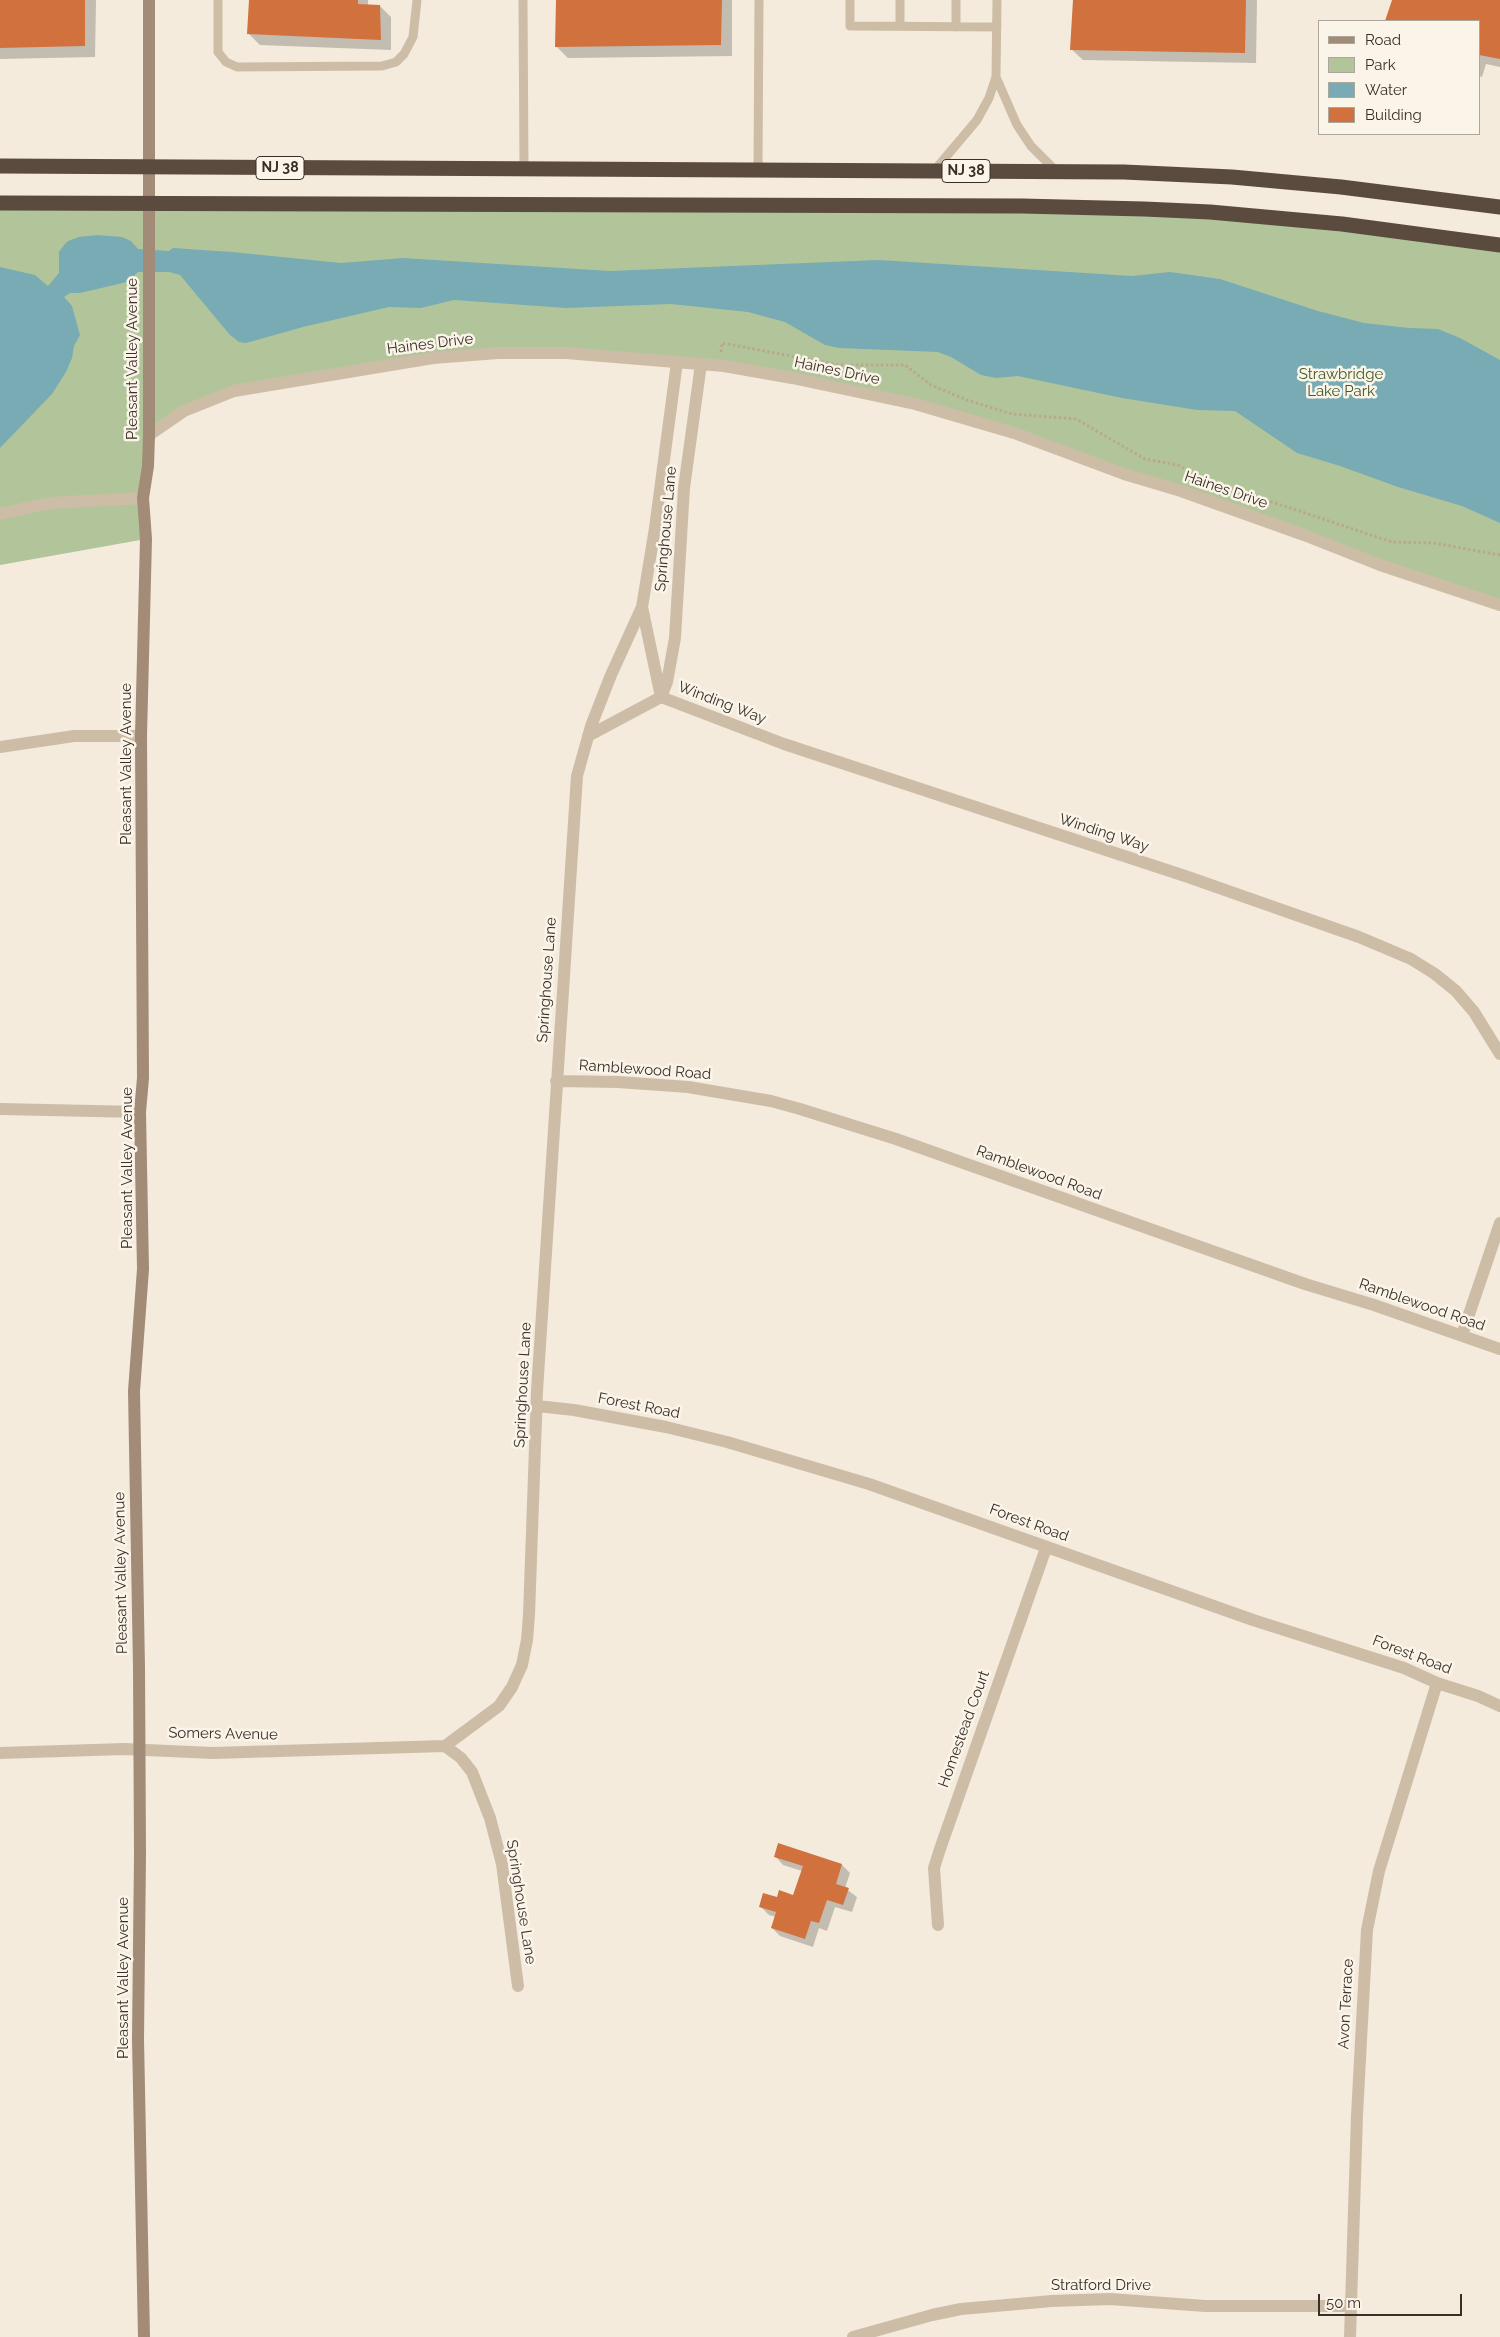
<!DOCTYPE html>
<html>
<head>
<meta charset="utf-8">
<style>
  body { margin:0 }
  #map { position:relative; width:1500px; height:2337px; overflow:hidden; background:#f4ebdc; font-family:Raleway,sans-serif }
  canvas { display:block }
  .legend { position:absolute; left:1318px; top:20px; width:162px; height:115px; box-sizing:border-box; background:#fbf5e9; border:1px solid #ada69c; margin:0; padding:6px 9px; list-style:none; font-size:15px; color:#392f28 }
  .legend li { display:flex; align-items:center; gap:10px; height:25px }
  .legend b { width:25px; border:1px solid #ada69c }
  .scale { position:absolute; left:1318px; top:2294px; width:144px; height:22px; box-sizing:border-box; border:2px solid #392f28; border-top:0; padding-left:6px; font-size:15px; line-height:18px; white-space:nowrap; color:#392f28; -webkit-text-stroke:4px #fbf5e9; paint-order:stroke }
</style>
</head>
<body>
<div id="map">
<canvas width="1500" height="2337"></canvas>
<ul class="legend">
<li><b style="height:6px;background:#a28b77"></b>Road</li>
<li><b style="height:14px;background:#b2c59a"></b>Park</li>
<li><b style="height:14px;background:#78abb4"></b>Water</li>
<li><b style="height:14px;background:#d1713d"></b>Building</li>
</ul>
<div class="scale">50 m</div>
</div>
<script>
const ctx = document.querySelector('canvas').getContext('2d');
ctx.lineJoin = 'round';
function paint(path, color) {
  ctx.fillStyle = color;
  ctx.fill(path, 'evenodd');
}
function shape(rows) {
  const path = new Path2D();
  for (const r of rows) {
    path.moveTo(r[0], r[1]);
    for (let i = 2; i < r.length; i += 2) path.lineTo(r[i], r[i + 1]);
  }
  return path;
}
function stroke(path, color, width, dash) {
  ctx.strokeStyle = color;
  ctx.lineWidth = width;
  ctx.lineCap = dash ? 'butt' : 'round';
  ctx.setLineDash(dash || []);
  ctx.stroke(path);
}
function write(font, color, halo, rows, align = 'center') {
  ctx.font = font + ' Raleway,sans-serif';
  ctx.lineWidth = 5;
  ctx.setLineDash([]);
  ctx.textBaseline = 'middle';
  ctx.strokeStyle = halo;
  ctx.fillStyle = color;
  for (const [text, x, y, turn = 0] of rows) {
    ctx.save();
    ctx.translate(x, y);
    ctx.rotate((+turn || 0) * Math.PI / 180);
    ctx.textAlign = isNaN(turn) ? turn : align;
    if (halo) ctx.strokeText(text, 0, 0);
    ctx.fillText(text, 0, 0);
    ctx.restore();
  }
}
paint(shape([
  [0,203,1144,209,1500,246,1500,604,1014,433,834,386,677,362,498,353,348,372,200,404,149,435,146,539,0,565]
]), '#b2c59a');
paint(shape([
  [97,235,122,237,131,241,138,249,169,251,173,248,232,252,341,263,403,258,610,271,879,260,1132,276,1170,272,1220,279,1318,311,1364,323,1409,328,1438,329,1460,338,1500,360,1500,523,1462,506,1398,487,1340,466,1297,453,1235,411,1197,410,1122,398,1018,376,996,378,981,375,951,357,938,352,839,348,825,345,785,322,748,312,671,304,566,308,454,300,421,308,389,307,303,327,246,343,239,342,230,335,180,275,169,272,138,272,127,282,80,293,70,293,64,297,72,306,80,335,74,346,72,358,66,372,52,394,0,448,0,267,35,275,48,286,59,273,59,252,64,245,68,241,79,237]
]), '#78abb4');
paint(shape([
  [0,0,96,0,95,57,0,59],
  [250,0,368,0,368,6,380,6,391,17,391,50,260,45,249,34],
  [557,0,732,0,732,56,568,58,557,47],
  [1074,0,1257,0,1256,63,1083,60,1071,49],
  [1393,0,1500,0,1500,67,1486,64,1482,77,1479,76,1479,21,1387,21],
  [779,1844,842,1865,850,1873,845,1888,857,1897,852,1912,835,1907,827,1931,819,1928,813,1947,780,1936,772,1928,776,1917,769,1915,760,1906,777,1899,794,1896,802,1871,783,1865,775,1856]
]), '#0003');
paint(shape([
  [0,0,85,0,85,46,0,48],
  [249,0,358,0,358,4,380,5,381,40,247,34],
  [556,0,722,0,721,45,555,47],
  [1073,0,1246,0,1245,53,1070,50],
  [1392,0,1500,0,1500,59,1479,55,1479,21,1385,21],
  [778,1843,842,1864,836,1884,849,1888,843,1905,827,1900,819,1923,811,1921,805,1939,771,1928,776,1912,759,1907,763,1893,777,1897,779,1890,793,1895,803,1866,774,1857]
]), '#d1713d');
stroke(shape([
  [721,352,722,343,839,365,905,365,931,385,967,400,1012,414,1076,419,1145,459,1178,465,1203,479,1392,542,1434,543,1500,555]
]), '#baa790', 3, [2.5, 2.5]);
stroke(shape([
  [218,0,218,52,226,62,237,67,382,66,396,62,404,54,413,37,417,0],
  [523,0,524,169],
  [850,0,850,26,997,27],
  [900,0,900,26],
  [956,0,956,27],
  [996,77,997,0],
  [758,170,759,0],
  [934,171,977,120,989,98,996,77,1017,125,1031,146,1056,171]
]), '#cebda6', 9);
stroke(shape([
  [149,435,184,411,234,391,433,358,498,353,566,353,724,366,792,378,915,404,1014,433,1124,474,1181,491,1304,535,1380,565,1500,605],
  [0,514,50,503,143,498],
  [642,607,661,697],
  [661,697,784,744,1188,877,1359,937,1411,959,1435,974,1456,991,1474,1012,1500,1054],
  [588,736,661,697,667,682,675,638,684,488,701,364],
  [0,747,74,736,141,736],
  [556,1081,618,1082,688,1087,771,1101,800,1109,896,1139,1305,1284,1374,1305,1500,1349],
  [0,1109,140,1112],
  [1462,1335,1500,1223],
  [537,1406,574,1410,666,1427,727,1442,869,1484,1253,1620,1404,1668,1437,1683,1478,1696,1500,1706],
  [445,1746,461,1758,472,1772,490,1818,502,1864,518,1986],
  [0,1753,124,1749,213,1753,445,1746,499,1706,512,1687,522,1665,527,1640,529,1615,537,1391,577,776,591,726,611,675,642,607,655,528,677,362],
  [938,1925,934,1868,940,1849,1046,1548],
  [853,2337,932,2315,961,2309,1052,2301,1110,2299,1205,2306,1352,2306],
  [1350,2337,1357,2115,1367,1930,1379,1871,1437,1683]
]), '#cebda6', 12);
stroke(shape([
  [144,2337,138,2039,140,1855,139,1668,134,1391,143,1269,140,1112,143,1078,141,736,146,539,143,498,148,466,149,435,149,0]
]), '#a28b77', 12);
stroke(shape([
  [0,166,1124,172,1232,177,1341,187,1500,207],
  [0,203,1022,206,1144,209,1210,212,1342,224,1500,245]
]), '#5b4a3e', 15);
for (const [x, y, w] of [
  [280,168,48],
  [966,171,48]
]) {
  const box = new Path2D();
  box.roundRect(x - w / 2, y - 11.5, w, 23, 4);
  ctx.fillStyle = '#fbf5e9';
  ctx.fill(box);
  stroke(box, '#392f28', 1);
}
write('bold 14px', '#392f28', null, [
  ["NJ 38",280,168],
  ["NJ 38",966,171]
]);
write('15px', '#392f28', '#fbf5e9', [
  ["Haines Drive",430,344,-7],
  ["Pleasant Valley Avenue",132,359,-90],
  ["Haines Drive",837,371,12],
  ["Haines Drive",1226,490,19],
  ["Springhouse Lane",666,529,-85],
  ["Winding Way",722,703,21],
  ["Pleasant Valley Avenue",126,764,-90],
  ["Winding Way",1104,833,18],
  ["Springhouse Lane",547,980,-86],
  ["Ramblewood Road",645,1070,4],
  ["Pleasant Valley Avenue",127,1168,-90],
  ["Ramblewood Road",1039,1173,20],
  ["Ramblewood Road",1422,1305,19],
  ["Springhouse Lane",523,1385,-87],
  ["Forest Road",639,1406,11],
  ["Forest Road",1029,1523,20],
  ["Pleasant Valley Avenue",121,1573,-91],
  ["Forest Road",1412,1655,21],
  ["Homestead Court",964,1729,-70],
  ["Somers Avenue",223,1734,1],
  ["Springhouse Lane",521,1902,81],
  ["Pleasant Valley Avenue",123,1978,-90],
  ["Avon Terrace",1346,2004,-87],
  ["Stratford Drive",1101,2285]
]);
write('15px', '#435a29', '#fbf5e9', [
  ["Strawbridge",1341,374],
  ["Lake Park",1341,391]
]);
</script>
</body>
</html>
